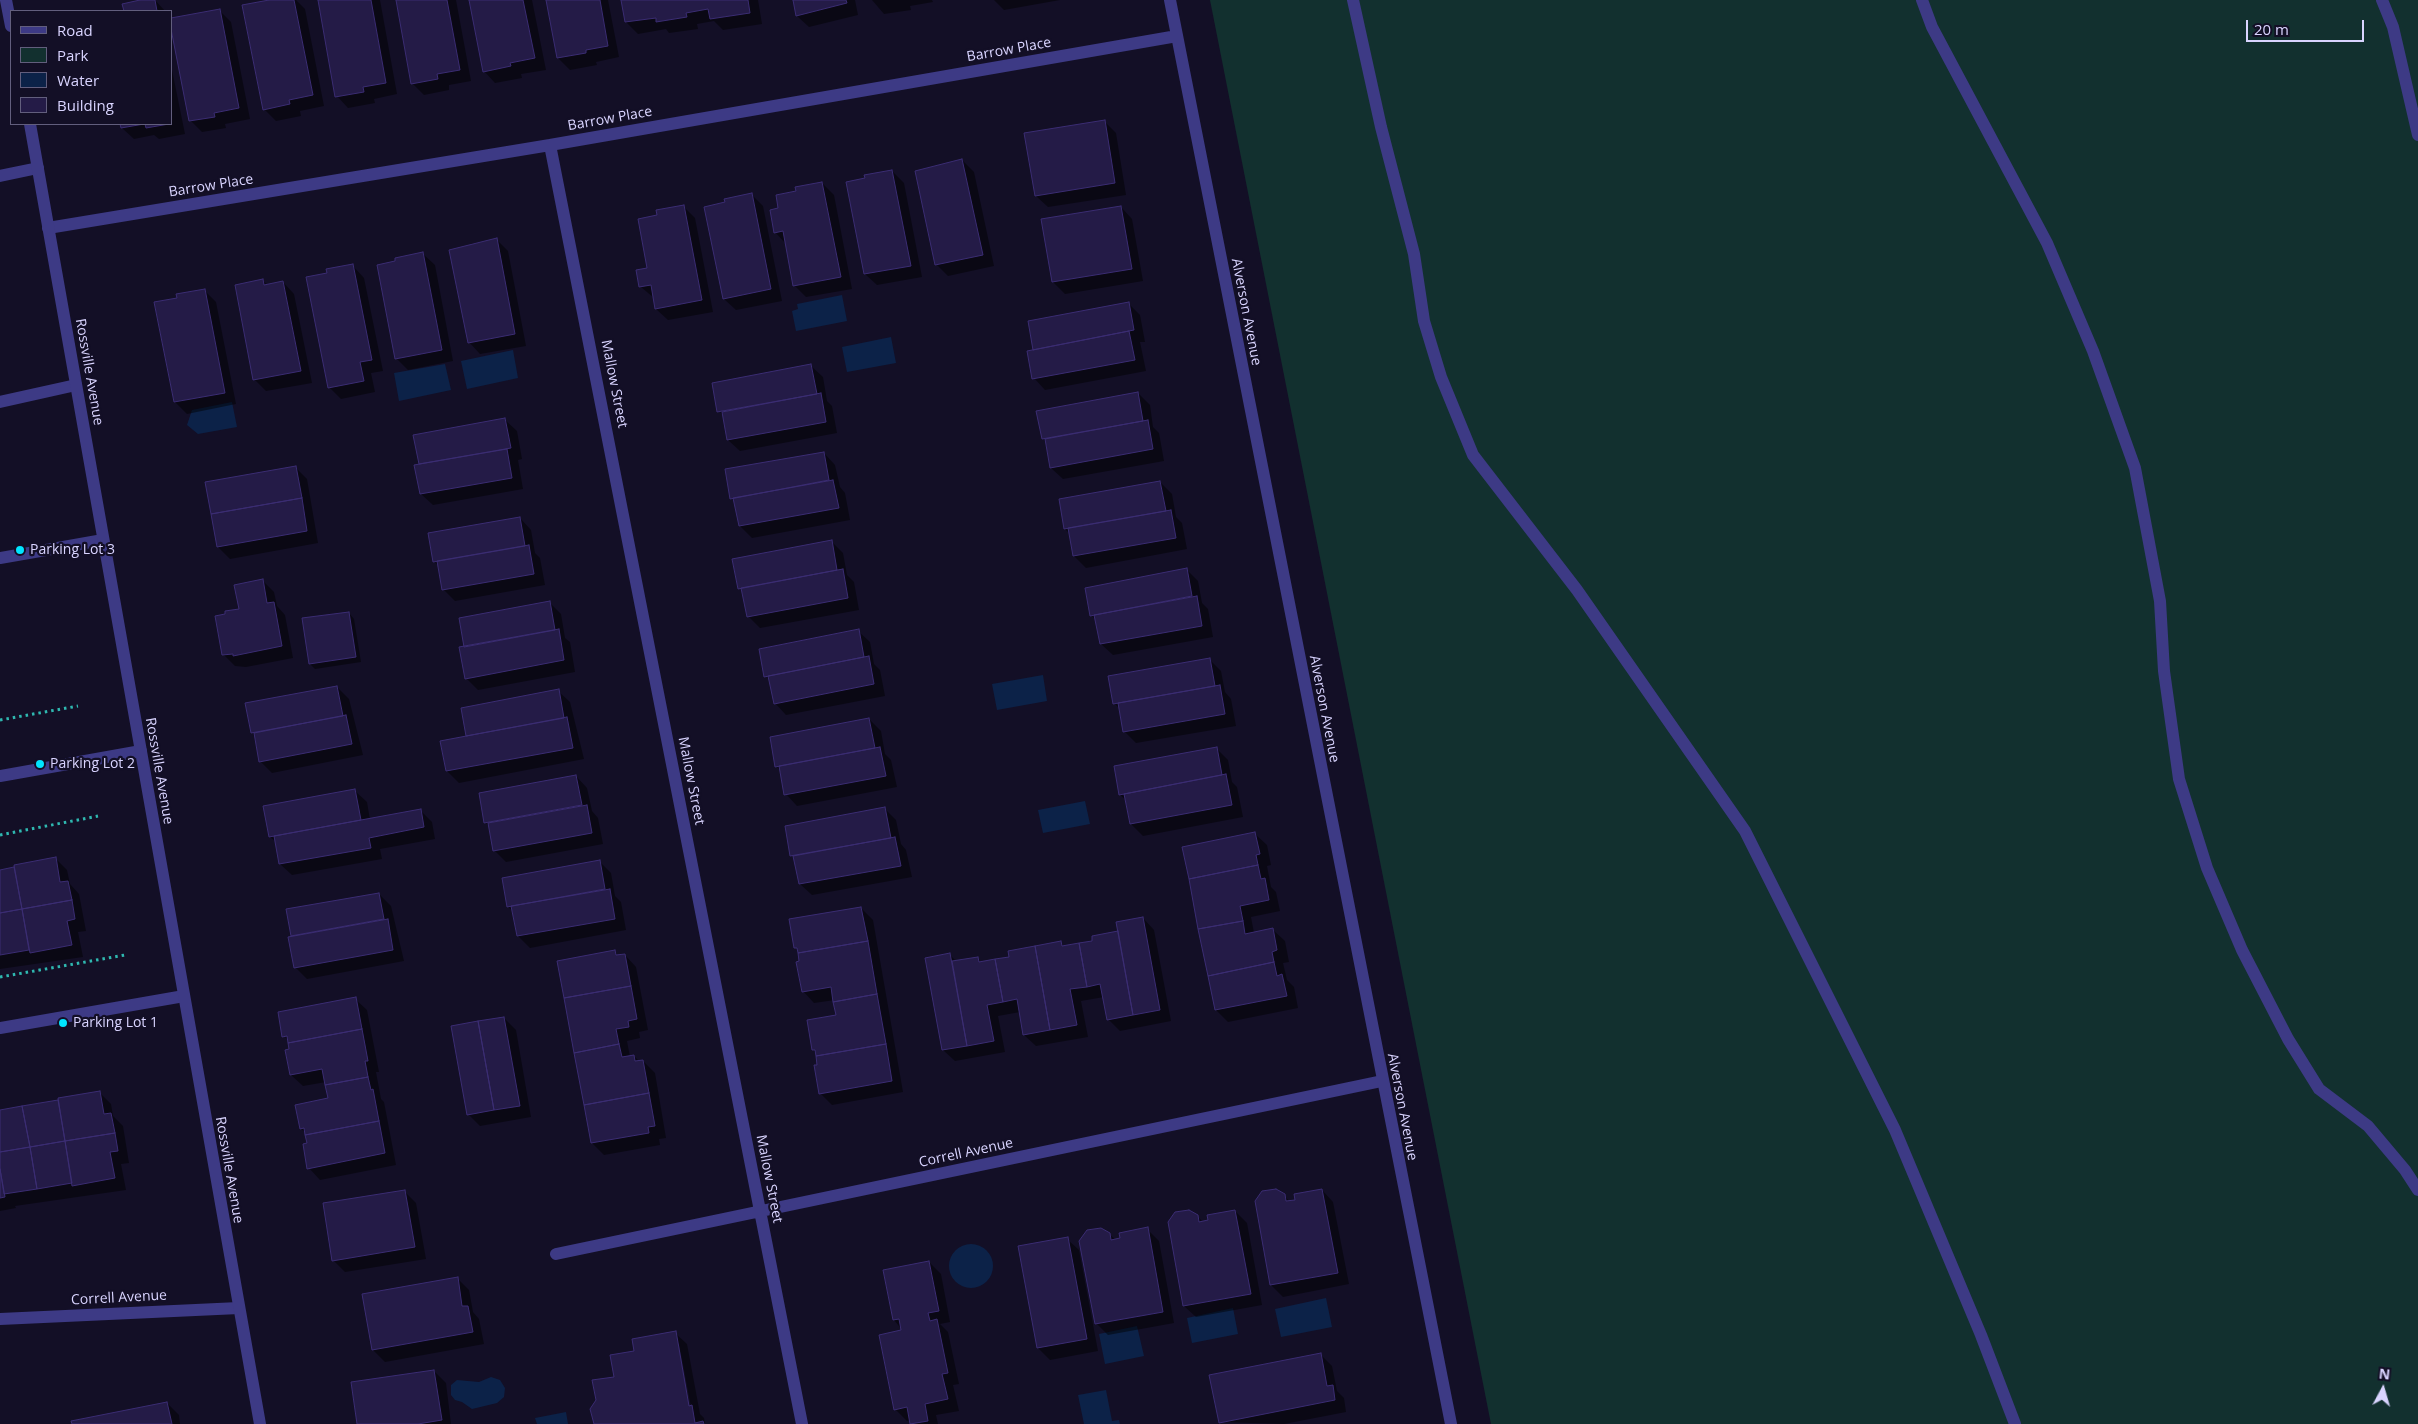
<!DOCTYPE html>
<html>
<head>
<meta charset="utf-8">
<style>
  body { margin:0 }
  #map { position:relative; width:2418px; height:1424px; overflow:hidden; background:#130f26; font-family:"Open Sans",sans-serif }
  canvas { display:block }
  .legend { position:absolute; left:10px; top:10px; width:162px; height:115px; box-sizing:border-box; background:#130f26; border:1px solid #625e7d; margin:0; padding:6px 9px; list-style:none; font-size:15px; color:#d9d4ff }
  .legend li { display:flex; align-items:center; gap:10px; height:25px }
  .legend b { width:25px; border:1px solid #625e7d }
  .north { position:absolute; left:2358px; top:1364px; width:50px; height:50px; -webkit-text-stroke:4px #130f26; paint-order:stroke; rotate:6deg; font-size:14px; font-weight:700; line-height:20px; text-align:center; color:#d9d4ff }
  .north::after { content:''; display:block; margin:auto; width:18px; height:22px; background:#d9d4ff; clip-path:polygon(50% 0,100% 100%,50% 72%,0 100%) }
  .scale { position:absolute; left:2246px; top:20px; width:118px; height:22px; box-sizing:border-box; border:2px solid #d9d4ff; border-top:0; padding-left:6px; font-size:15px; line-height:18px; white-space:nowrap; color:#d9d4ff; -webkit-text-stroke:4px #130f26; paint-order:stroke }
</style>
</head>
<body>
<div id="map">
<canvas width="2418" height="1424"></canvas>
<ul class="legend">
<li><b style="height:6px;background:#3d3a85"></b>Road</li>
<li><b style="height:14px;background:#12302f"></b>Park</li>
<li><b style="height:14px;background:#0c2248"></b>Water</li>
<li><b style="height:14px;background:#241b47"></b>Building</li>
</ul>
<div class="north">N</div>
<div class="scale">20 m</div>
</div>
<script>
const ctx = document.querySelector('canvas').getContext('2d');
ctx.lineJoin = 'round';
function paint(path, color) {
  ctx.fillStyle = color;
  ctx.fill(path, 'evenodd');
}
function shape(rows) {
  const path = new Path2D();
  for (const r of rows) {
    if (r.length === 3) {
      path.moveTo(r[0] + r[2], r[1]);
      path.arc(r[0], r[1], r[2], 0, 2 * Math.PI);
      continue;
    }
    path.moveTo(r[0], r[1]);
    for (let i = 2; i < r.length; i += 2) path.lineTo(r[i], r[i + 1]);
  }
  return path;
}
function stroke(path, color, width, dash) {
  ctx.strokeStyle = color;
  ctx.lineWidth = width;
  ctx.lineCap = dash ? 'butt' : 'round';
  ctx.setLineDash(dash || []);
  ctx.stroke(path);
}
function write(font, color, halo, rows, align = 'center') {
  ctx.font = font + ' "Open Sans",sans-serif';
  ctx.lineWidth = 4.5;
  ctx.setLineDash([]);
  ctx.textBaseline = 'middle';
  ctx.strokeStyle = halo;
  ctx.fillStyle = color;
  for (const [text, x, y, turn = 0] of rows) {
    ctx.save();
    ctx.translate(x, y);
    ctx.rotate((+turn || 0) * Math.PI / 180);
    ctx.textAlign = isNaN(turn) ? turn : align;
    if (halo) ctx.strokeText(text, 0, 0);
    ctx.fillText(text, 0, 0);
    ctx.restore();
  }
}
paint(shape([
  [1210,0,2418,0,2418,1424,1491,1424]
]), '#12302f');
paint(shape([
  [842,295,847,321,796,331,792,311,798,309,797,304],
  [891,337,896,363,847,372,842,347],
  [513,350,518,378,467,389,461,361],
  [445,364,451,390,399,401,394,373],
  [232,402,237,427,198,434,187,425,192,410],
  [1043,675,1047,701,997,710,992,684],
  [1085,801,1090,824,1043,833,1038,810],
  [971,1266,22],
  [1326,1298,1332,1327,1281,1337,1275,1309],
  [1233,1308,1238,1334,1192,1343,1187,1318],
  [1137,1326,1144,1356,1105,1364,1099,1334],
  [491,1377,500,1380,505,1388,504,1397,497,1403,472,1409,462,1402,455,1400,451,1395,451,1385,457,1380,479,1382],
  [1106,1390,1112,1421,1119,1420,1120,1424,1084,1424,1078,1395],
  [566,1412,568,1424,537,1424,535,1418]
]), '#0c2248');
paint(shape([
  [146,0,155,0,165,11,125,11,123,5],
  [276,0,296,0,305,9,324,106,300,111,301,116,276,121,264,109],
  [319,0,380,0,397,94,374,99,375,103,348,108,337,96],
  [397,0,456,0,471,81,449,85,449,90,424,95,412,83],
  [470,0,532,0,546,70,521,74,522,78,495,83,484,71],
  [548,0,608,0,619,57,596,62,597,65,570,70,558,58],
  [622,0,758,0,762,24,723,30,714,21,697,24,698,29,669,33,666,29,638,34,626,22],
  [794,0,855,0,858,15,809,27,797,16],
  [872,0,932,0,933,2,910,6,911,10,884,14],
  [994,0,1060,0,1004,10],
  [219,10,231,22,250,119,225,124,226,128,202,132,190,120],
  [171,65,185,134,159,139,154,135,134,139,122,128,121,124,171,124],
  [1104,121,1116,133,1126,195,1048,207,1036,196],
  [962,160,974,172,994,266,948,276,936,264],
  [892,171,904,183,922,277,877,285,865,274],
  [822,183,834,195,852,289,806,297,794,285,786,244,775,232,780,209,798,192],
  [752,195,763,206,782,301,736,310,724,299],
  [683,206,695,218,713,312,668,320,656,309,654,298,641,287,648,269,658,216],
  [1121,207,1132,219,1143,281,1065,294,1053,282],
  [496,239,508,251,526,346,480,354,469,342,470,244],
  [423,254,435,265,453,361,408,370,396,358],
  [353,266,364,278,383,371,371,373,375,392,341,399,329,387,328,274],
  [263,281,268,285,283,282,294,294,312,383,266,391,254,379],
  [204,290,216,302,236,404,187,414,175,402,178,298],
  [1128,303,1140,315,1145,342,1140,342,1146,371,1045,390,1034,378,1035,351],
  [811,366,823,377,827,401,832,406,837,433,740,451,728,440,724,416,719,411],
  [1138,393,1150,405,1153,427,1159,433,1164,461,1063,479,1051,468,1038,412],
  [505,420,517,431,522,459,518,460,523,489,433,505,421,494,420,465,415,436],
  [824,453,835,465,840,487,845,493,850,520,752,538,740,526,735,502,731,498],
  [295,467,307,479,318,543,230,559,218,547],
  [1160,482,1172,494,1176,517,1182,523,1187,549,1086,568,1074,556,1070,534,1065,529],
  [520,518,531,530,535,553,540,558,545,585,455,601,443,589,439,567,434,561],
  [832,542,843,553,847,575,854,582,859,610,760,628,748,616,734,560],
  [1187,570,1198,581,1202,603,1208,609,1213,637,1113,655,1101,644,1097,621,1091,615],
  [262,580,274,592,277,606,285,615,293,658,246,667,235,666,223,654,241,610],
  [550,603,561,614,565,638,570,642,575,672,478,690,466,678],
  [349,613,354,619,361,662,315,669,310,664],
  [858,631,870,642,874,664,880,670,885,696,786,715,775,703,770,681,766,676],
  [1209,659,1221,671,1225,692,1231,699,1236,726,1136,743,1125,732,1121,710,1115,704,1110,677],
  [337,687,349,699,363,755,272,773,260,761,246,704],
  [558,691,570,702,584,759,459,783,447,771,442,742,467,737,462,709],
  [869,719,881,731,885,754,891,760,897,787,797,806,786,794,781,771,776,766],
  [1216,748,1228,760,1232,782,1237,787,1243,817,1143,836,1131,824,1127,801,1120,795],
  [576,776,587,788,592,811,598,818,603,844,506,862,494,850,490,827,486,823],
  [355,791,367,802,370,820,421,811,432,822,435,839,380,849,382,859,292,875,280,864,276,842,270,837],
  [884,808,896,820,901,844,906,850,912,877,812,895,800,884,786,827],
  [1255,834,1267,845,1271,865,1267,866,1271,887,1276,892,1280,911,1251,917,1254,933,1273,930,1285,941,1289,962,1283,963,1287,980,1294,987,1298,1008,1228,1022,1216,1010],
  [56,859,67,870,70,884,79,894,86,931,78,932,83,957,0,969,0,870],
  [600,862,611,873,615,896,621,902,626,930,530,948,518,936,514,912,508,907],
  [379,894,391,906,404,961,307,979,295,967,287,910],
  [861,908,873,920,903,1092,832,1105,820,1093,817,1054,813,1050,837,1016,835,1000,814,1003,803,991,801,962,799,951,795,947],
  [1143,918,1154,930,1171,1021,1120,1031,1108,1019,1104,997,1081,1001,1088,1037,1036,1046,1024,1035,1020,1012,998,1016,1005,1052,955,1061,943,1050,950,955,957,962,978,958,982,963,1011,958,1061,943,1065,947,1093,942,1120,932],
  [614,951,619,956,625,955,636,967,648,1030,639,1032,640,1038,627,1041,630,1057,634,1056,640,1062,643,1061,655,1073,666,1138,659,1139,660,1145,604,1155,592,1143,559,962],
  [355,999,367,1010,379,1072,376,1072,381,1099,384,1102,396,1165,320,1180,309,1168,308,1144,306,1133,301,1129,329,1099,326,1082,303,1086,291,1075,291,1050,289,1041,284,1036],
  [504,1018,516,1030,531,1117,480,1126,468,1114],
  [99,1092,111,1104,113,1116,123,1126,129,1163,121,1164,126,1190,15,1206,16,1208,0,1211,0,1110],
  [1322,1190,1333,1202,1349,1284,1283,1297,1271,1285,1256,1202,1284,1195,1290,1202,1297,1201],
  [404,1191,416,1203,426,1259,345,1272,333,1260],
  [1235,1211,1247,1223,1262,1305,1196,1317,1184,1306,1197,1216,1203,1222],
  [1147,1229,1159,1241,1174,1323,1108,1335,1096,1323,1109,1234,1116,1240],
  [1067,1239,1079,1250,1098,1351,1050,1360,1038,1348],
  [929,1262,941,1274,950,1322,940,1324,948,1332,959,1384,953,1385,959,1411,936,1415,938,1424,912,1424,911,1420,907,1421,895,1409,903,1331,894,1320],
  [457,1278,469,1290,473,1312,479,1319,484,1344,385,1362,373,1350],
  [675,1333,687,1344,700,1414,704,1418,705,1424,596,1424,616,1378],
  [677,1344,679,1344,692,1412,689,1412],
  [1320,1354,1332,1366,1337,1391,1344,1398,1346,1412,1284,1424,1220,1422],
  [434,1371,446,1383,451,1424,359,1424],
  [167,1403,179,1415,180,1424,73,1424]
]), '#0007');
const building = shape([
  [140,0,155,0,157,11,124,11,122,4,140,0],
  [269,0,294,0,313,95,289,100,290,104,263,110,242,5,269,0],
  [318,0,371,0,386,83,363,87,364,92,335,97,318,0],
  [396,0,447,0,460,70,437,74,438,79,411,84,396,0],
  [469,0,523,0,535,58,510,63,511,66,483,72,469,0],
  [546,0,600,0,608,46,586,50,586,53,557,58,546,0],
  [621,0,748,0,750,13,710,19,708,9,686,13,687,17,656,22,656,18,625,22,621,0],
  [793,0,846,0,847,3,796,16,793,0],
  [220,9,239,108,214,113,215,117,189,121,171,29,171,18,220,9],
  [1105,120,1115,183,1035,196,1024,133,1105,120],
  [120,124,144,124,121,128,120,124],
  [145,124,169,124,146,128,145,124],
  [962,159,983,255,935,265,915,171,962,159],
  [892,170,911,266,864,274,846,182,865,178,864,175,892,170],
  [822,182,841,277,793,286,783,231,774,233,770,210,778,208,776,195,796,191,795,187,822,182],
  [752,193,771,289,723,299,704,207,725,202,724,199,752,193],
  [684,205,702,300,655,309,651,285,639,287,636,270,647,268,638,219,657,215,656,210,684,205],
  [1121,206,1132,269,1052,282,1041,219,1121,206],
  [497,238,515,334,468,343,449,250,497,238],
  [423,252,442,350,395,359,377,265,395,261,395,258,423,252],
  [353,264,372,360,360,362,364,381,328,388,306,277,327,273,326,269,353,264],
  [263,279,264,285,283,281,301,371,253,380,235,285,263,279],
  [205,289,225,393,174,402,154,302,177,298,176,294,205,289],
  [1129,302,1134,330,1033,350,1028,321,1129,302],
  [1129,331,1135,360,1032,379,1027,351,1129,331],
  [811,364,817,394,717,412,712,383,811,364],
  [1138,392,1143,421,1042,439,1036,411,1138,392],
  [821,393,826,422,727,440,722,412,821,393],
  [505,418,511,448,419,464,413,435,505,418],
  [1148,420,1153,449,1050,468,1045,439,1148,420],
  [507,449,512,478,420,494,414,465,507,449],
  [824,452,829,480,730,499,725,469,824,452],
  [296,466,302,498,211,514,205,482,296,466],
  [833,480,839,508,739,526,733,498,833,480],
  [1160,481,1166,511,1064,529,1059,499,1160,481],
  [302,498,307,531,217,547,211,514,302,498],
  [1171,510,1176,538,1073,556,1068,528,1171,510],
  [520,517,525,546,433,562,428,533,520,517],
  [832,540,837,570,738,589,732,559,832,540],
  [529,545,534,574,442,590,437,561,529,545],
  [1187,568,1192,596,1090,616,1085,588,1187,568],
  [843,569,848,598,747,617,741,588,843,569],
  [263,579,267,603,274,602,282,646,233,656,233,654,222,655,215,616,225,614,225,611,239,609,234,585,263,579],
  [1197,596,1202,626,1100,644,1094,615,1197,596],
  [550,601,555,630,464,647,459,618,550,601],
  [349,612,356,657,309,664,302,618,349,612],
  [559,629,564,660,465,679,459,647,559,629],
  [859,629,864,657,764,677,759,649,859,629],
  [869,656,874,684,774,704,768,676,869,656],
  [1210,658,1215,686,1113,704,1108,676,1210,658],
  [1220,685,1225,714,1123,732,1118,703,1220,685],
  [337,686,343,716,251,733,245,703,337,686],
  [559,689,564,718,466,736,461,708,559,689],
  [346,715,352,744,259,762,254,733,346,715],
  [567,717,573,748,446,771,440,741,567,717],
  [869,718,875,748,775,767,770,737,869,718],
  [880,747,886,776,784,795,779,766,880,747],
  [1217,747,1222,775,1119,795,1114,766,1217,747],
  [1226,774,1232,805,1130,824,1124,794,1226,774],
  [576,775,582,805,484,823,479,793,576,775],
  [355,789,361,820,269,837,263,806,355,789],
  [587,805,592,833,493,851,488,823,587,805],
  [885,807,891,838,790,856,785,826,885,807],
  [421,809,424,827,369,838,371,848,279,864,274,836,421,809],
  [1255,832,1260,854,1256,855,1258,865,1189,879,1182,847,1255,832],
  [895,837,901,866,799,884,793,856,895,837],
  [56,857,60,882,68,881,72,900,22,909,14,865,56,857],
  [600,860,605,889,507,907,502,878,600,860],
  [1258,865,1261,879,1265,878,1269,900,1240,906,1243,921,1198,929,1189,879,1258,865],
  [14,867,22,909,0,913,0,870,14,867],
  [610,889,615,919,517,936,511,906,610,889],
  [379,893,384,919,291,936,286,909,379,893],
  [72,900,75,919,67,921,72,945,30,953,22,909,72,900],
  [861,907,868,941,798,953,797,948,794,948,789,919,861,907],
  [22,909,29,950,0,955,0,913,22,909],
  [1143,917,1160,1010,1133,1015,1116,922,1143,917],
  [388,919,393,950,294,968,288,937,388,919],
  [1243,921,1245,934,1273,928,1277,950,1272,952,1274,962,1208,976,1198,929,1243,921],
  [1118,931,1133,1015,1107,1020,1100,984,1087,987,1079,943,1092,941,1092,936,1118,931],
  [868,941,877,994,833,1002,831,987,802,992,796,962,799,961,798,953,868,941],
  [1061,941,1062,946,1079,943,1087,987,1070,989,1077,1025,1050,1030,1035,946,1061,941],
  [1035,946,1050,1030,1023,1035,1017,999,1003,1002,995,959,1009,957,1008,951,1035,946],
  [615,950,616,955,625,954,631,986,564,998,557,961,615,950],
  [950,953,967,1046,942,1050,925,958,950,953],
  [978,957,979,962,995,959,1003,1002,987,1005,994,1041,967,1046,952,961,978,957],
  [1274,962,1277,976,1282,974,1287,996,1215,1010,1208,976,1274,962],
  [631,986,637,1019,628,1021,629,1027,616,1029,619,1044,574,1053,564,998,631,986],
  [877,994,886,1044,816,1056,815,1050,812,1050,807,1020,836,1015,833,1002,877,994],
  [356,997,362,1029,288,1043,287,1036,282,1037,278,1012,356,997],
  [504,1017,520,1106,494,1110,478,1021,504,1017],
  [478,1021,494,1110,467,1115,451,1026,478,1021],
  [362,1029,368,1061,365,1061,368,1077,325,1085,322,1069,290,1075,285,1050,289,1049,288,1043,362,1029],
  [619,1044,622,1057,634,1055,635,1061,643,1060,649,1093,584,1105,574,1053,619,1044],
  [886,1044,892,1081,819,1094,814,1065,817,1065,816,1056,886,1044],
  [368,1077,371,1090,373,1089,379,1121,305,1135,304,1128,300,1129,295,1105,328,1098,325,1085,368,1077],
  [100,1091,104,1114,111,1113,115,1133,65,1141,58,1098,100,1091],
  [649,1093,655,1126,648,1127,649,1133,591,1143,584,1105,649,1093],
  [58,1100,65,1141,30,1147,22,1106,58,1100],
  [22,1106,30,1147,0,1152,0,1110,22,1106],
  [379,1121,385,1153,307,1169,303,1144,307,1143,305,1135,379,1121],
  [115,1133,118,1151,110,1152,115,1178,72,1186,65,1141,115,1133],
  [65,1141,72,1183,37,1189,30,1147,65,1141],
  [30,1147,37,1189,4,1194,0,1169,0,1152,30,1147],
  [0,1169,5,1197,0,1198,0,1169],
  [1276,1189,1285,1194,1286,1201,1295,1200,1294,1194,1322,1189,1338,1273,1270,1285,1255,1201,1262,1191,1276,1189],
  [405,1190,415,1247,332,1261,323,1203,405,1190],
  [1189,1210,1198,1215,1199,1222,1208,1220,1207,1215,1235,1210,1251,1294,1183,1306,1168,1222,1175,1212,1189,1210],
  [1148,1227,1163,1312,1095,1324,1079,1241,1087,1230,1101,1228,1110,1233,1111,1240,1120,1238,1119,1233,1148,1227],
  [1068,1237,1087,1339,1037,1348,1018,1246,1068,1237],
  [929,1261,939,1311,928,1313,930,1321,937,1319,948,1373,942,1374,948,1399,925,1404,928,1421,910,1424,907,1407,894,1410,879,1335,901,1330,899,1319,893,1320,883,1270,929,1261],
  [458,1277,462,1306,468,1306,473,1332,372,1350,362,1294,458,1277],
  [676,1331,689,1406,692,1405,695,1423,703,1421,704,1424,594,1424,590,1409,596,1400,592,1380,614,1377,610,1355,634,1351,632,1339,676,1331],
  [1321,1353,1327,1386,1333,1385,1335,1400,1219,1423,1209,1375,1321,1353],
  [434,1370,442,1420,418,1424,357,1424,351,1382,434,1370],
  [167,1402,172,1424,72,1424,71,1421,167,1402]
]);
paint(building, '#241b47');
stroke(building, '#3b2d73', 1);
stroke(shape([
  [0,720,78,706],
  [0,835,98,816],
  [0,977,125,955]
]), '#2fb8b0', 3, [2.5, 4]);
stroke(shape([
  [1353,0,1381,127,1414,254,1424,321,1441,377,1473,455,1577,590,1745,831,1895,1130,1981,1335,2015,1424],
  [1922,0,1932,27,2047,243,2093,351,2135,468,2160,601,2164,671,2179,779,2207,868,2242,950,2288,1039,2319,1089,2368,1126,2405,1170,2418,1190],
  [2382,0,2393,27,2418,135],
  [0,402,76,385],
  [0,558,103,540],
  [0,776,141,751],
  [0,1028,184,996]
]), '#3d3a85', 12);
stroke(shape([
  [1170,0,1451,1424],
  [550,145,802,1424],
  [0,176,38,168],
  [48,228,550,145,1177,36],
  [556,1254,1382,1081],
  [0,1319,239,1308]
]), '#3d3a85', 12);
stroke(shape([
  [6,0,11,26],
  [30,124,260,1424]
]), '#3d3a85', 12);
for (const [x, y, r, color] of [
  [20,550,5,"#00e5ff"],
  [40,764,5,"#00e5ff"],
  [63,1023,5,"#00e5ff"]
]) {
  const dot = new Path2D();
  dot.arc(x, y, r, 0, 2 * Math.PI);
  ctx.fillStyle = color;
  ctx.fill(dot);
  stroke(dot, '#130f26', 2);
}
write('14px', '#d9d4ff', '#130f26', [
  ["Barrow Place",1009,50,-10],
  ["Barrow Place",610,119,-10],
  ["Barrow Place",211,186,-9],
  ["Alverson Avenue",1246,312,79],
  ["Rossville Avenue",89,372,80],
  ["Mallow Street",614,384,79],
  ["Alverson Avenue",1324,709,79],
  ["Rossville Avenue",159,771,80],
  ["Mallow Street",691,781,79],
  ["Alverson Avenue",1402,1107,79],
  ["Correll Avenue",966,1153,-12],
  ["Rossville Avenue",229,1170,80],
  ["Mallow Street",769,1179,79],
  ["Correll Avenue",119,1298,-3]
]);
write('14px', '#d9d4ff', '#130f26', [
  ["Parking Lot 3",30,550],
  ["Parking Lot 2",50,764],
  ["Parking Lot 1",73,1023]
], 'left');
</script>
</body>
</html>
